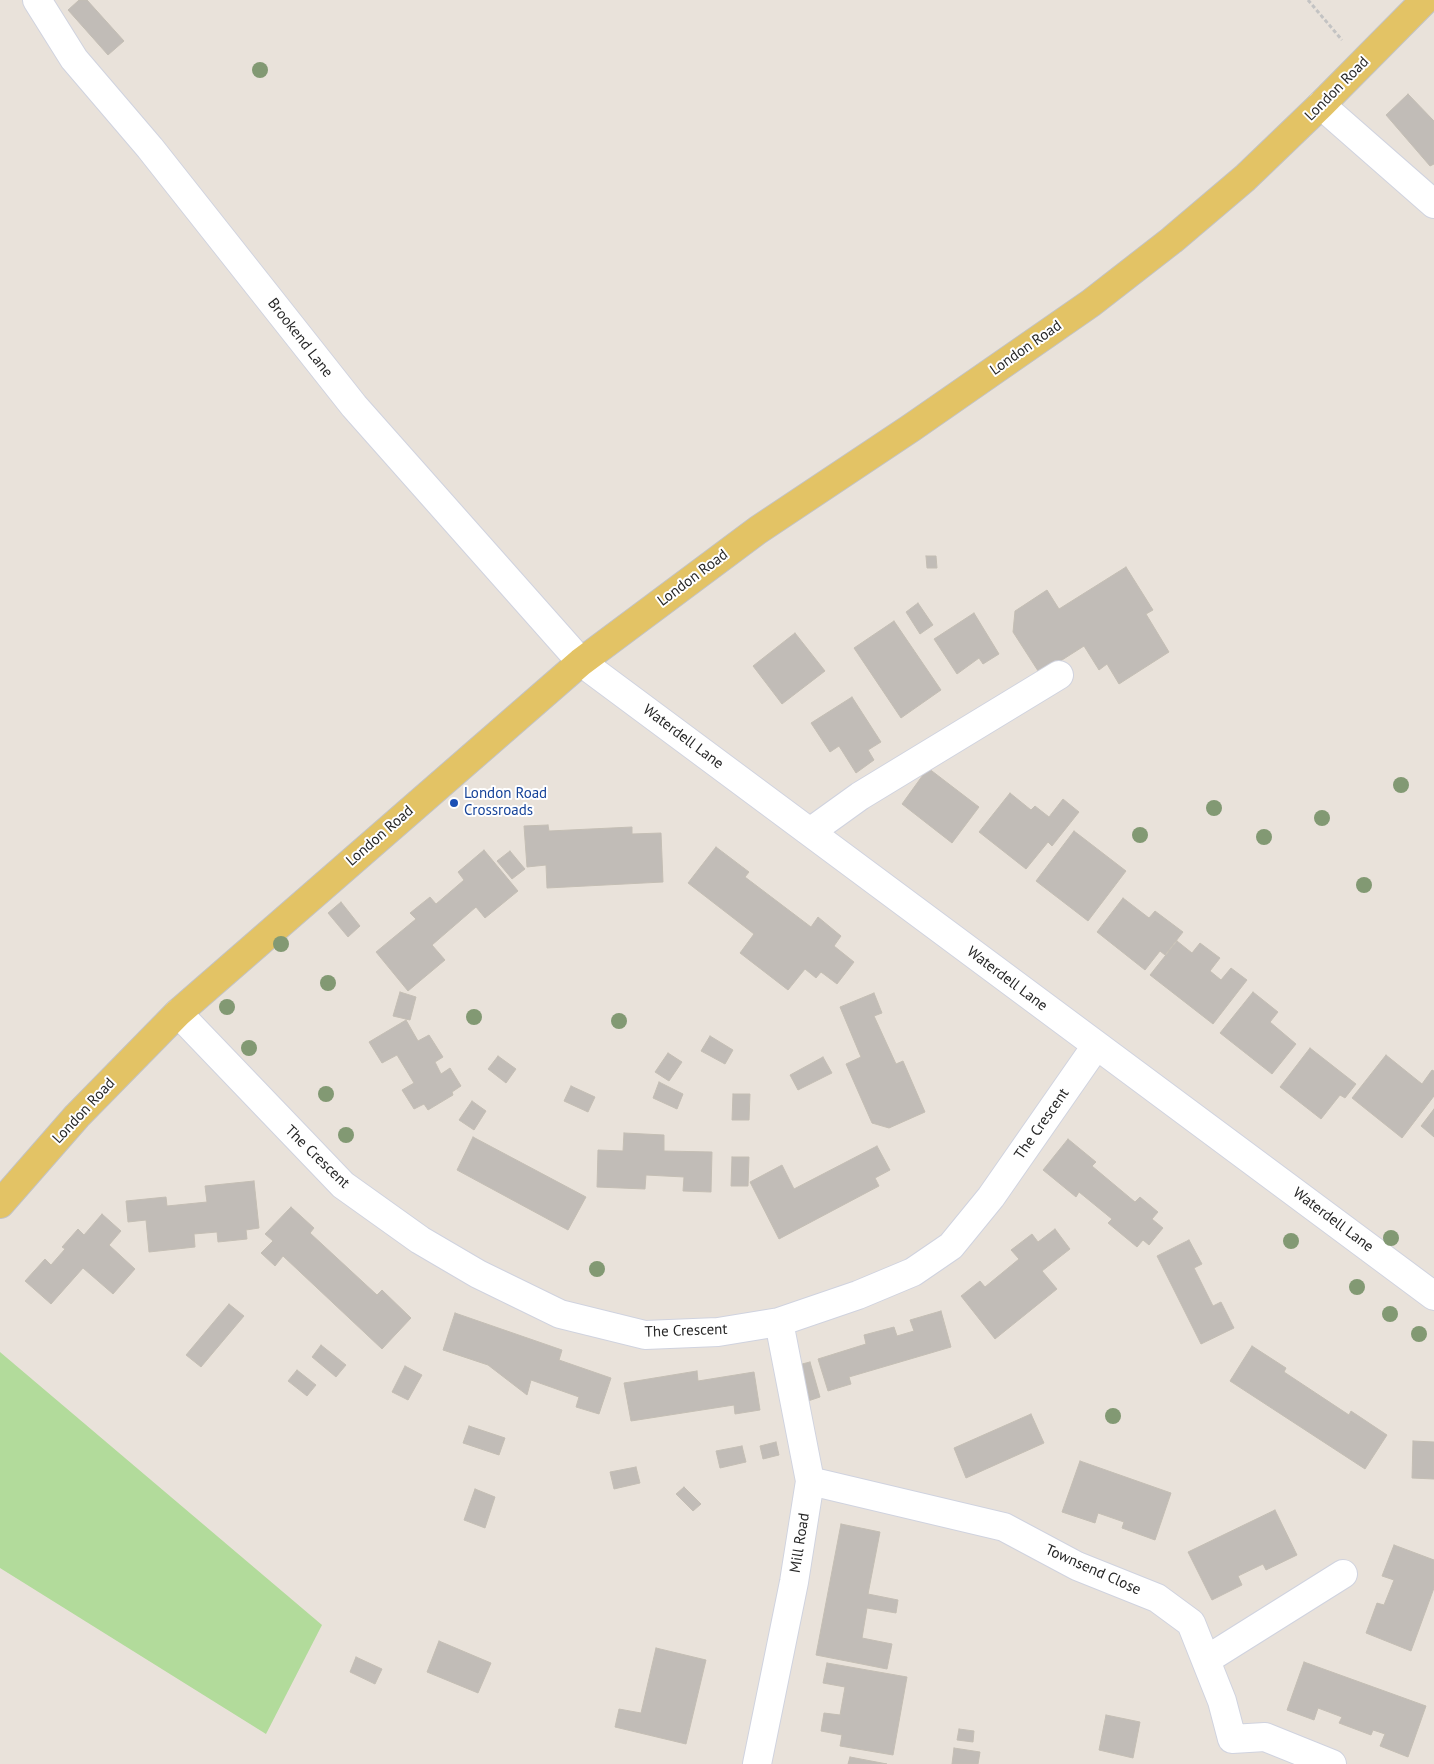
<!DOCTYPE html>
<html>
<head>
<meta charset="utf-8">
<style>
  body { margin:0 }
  canvas { display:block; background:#e9e2da }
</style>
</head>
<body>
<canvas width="1434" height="1764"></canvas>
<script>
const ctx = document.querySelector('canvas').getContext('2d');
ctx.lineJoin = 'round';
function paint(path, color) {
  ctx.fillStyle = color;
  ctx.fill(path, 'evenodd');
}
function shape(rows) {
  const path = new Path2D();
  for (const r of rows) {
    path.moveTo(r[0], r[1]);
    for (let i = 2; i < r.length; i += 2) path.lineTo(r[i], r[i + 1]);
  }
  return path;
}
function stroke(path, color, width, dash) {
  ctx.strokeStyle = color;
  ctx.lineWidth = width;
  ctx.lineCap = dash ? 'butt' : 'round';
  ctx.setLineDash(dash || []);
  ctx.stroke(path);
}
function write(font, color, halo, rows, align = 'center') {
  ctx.font = font + ' "PT Sans",sans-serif';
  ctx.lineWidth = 4;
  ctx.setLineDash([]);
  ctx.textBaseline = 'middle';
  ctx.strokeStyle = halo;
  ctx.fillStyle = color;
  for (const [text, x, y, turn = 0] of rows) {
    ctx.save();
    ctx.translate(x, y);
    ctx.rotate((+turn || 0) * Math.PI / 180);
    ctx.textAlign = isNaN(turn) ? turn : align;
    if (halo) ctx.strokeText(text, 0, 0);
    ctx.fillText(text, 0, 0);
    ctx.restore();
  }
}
paint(shape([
  [0,1352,322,1625,266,1734,0,1568]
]), '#b2db9b');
const building = shape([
  [79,0,87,0,124,41,108,55,68,10,79,0],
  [1408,94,1434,121,1434,164,1430,166,1386,115,1408,94],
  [926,556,936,556,937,568,927,568,926,556],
  [1126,567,1153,610,1146,614,1169,652,1119,684,1107,664,1099,670,1084,646,1040,674,1013,632,1015,611,1047,590,1059,609,1126,567],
  [918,603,933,625,920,634,906,612,918,603],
  [974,613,999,654,983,664,979,658,957,674,934,639,974,613],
  [894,621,941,690,901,718,854,648,894,621],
  [795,633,825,671,782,704,753,666,795,633],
  [852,697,881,742,868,750,874,760,856,773,839,746,830,752,811,723,852,697],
  [928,768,979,807,952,843,902,804,928,768],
  [1010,793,1031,810,1035,806,1049,817,1063,799,1079,812,1052,846,1048,842,1026,869,979,832,1010,793],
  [548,825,549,831,632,827,632,834,661,833,663,882,547,888,546,865,527,867,524,826,548,825],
  [1074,831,1126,871,1088,921,1036,881,1074,831],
  [716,847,749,872,745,877,811,927,818,917,841,936,834,946,854,962,837,984,821,972,816,978,805,969,788,990,740,953,754,934,688,883,716,847],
  [484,850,518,891,485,918,476,907,432,945,445,960,408,991,376,952,416,919,410,913,430,897,436,904,464,880,458,872,484,850],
  [510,851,525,869,512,879,497,861,510,851],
  [1123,898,1149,918,1155,911,1183,932,1165,955,1160,951,1145,970,1097,932,1123,898],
  [341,902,360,926,348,937,328,913,341,902],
  [1177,941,1192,953,1200,943,1220,958,1210,971,1221,980,1231,968,1247,980,1213,1024,1150,975,1177,941],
  [400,992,416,997,410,1020,393,1016,400,992],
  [1253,992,1278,1012,1270,1022,1296,1044,1272,1074,1220,1033,1253,992],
  [874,993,882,1013,874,1016,896,1064,903,1061,925,1112,889,1128,872,1123,846,1064,861,1057,840,1007,874,993],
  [406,1020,418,1041,429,1035,443,1057,435,1062,441,1074,450,1068,461,1086,452,1092,453,1095,428,1110,424,1104,414,1109,402,1090,414,1083,397,1055,382,1063,369,1042,406,1020],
  [710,1036,733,1050,725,1064,701,1051,710,1036],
  [1310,1048,1356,1084,1345,1098,1340,1095,1321,1119,1280,1087,1310,1048],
  [668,1053,682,1062,669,1081,655,1072,668,1053],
  [1386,1055,1422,1084,1432,1070,1434,1071,1434,1096,1402,1138,1352,1098,1386,1055],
  [498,1056,516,1069,506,1083,488,1069,498,1056],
  [823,1057,832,1073,798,1090,790,1075,823,1057],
  [659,1082,683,1094,677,1109,653,1098,659,1082],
  [571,1086,595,1097,588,1112,564,1101,571,1086],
  [733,1094,750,1094,749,1120,732,1120,733,1094],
  [472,1101,486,1111,474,1130,459,1120,472,1101],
  [1434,1109,1434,1137,1421,1126,1434,1109],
  [624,1133,664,1135,664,1151,712,1152,711,1192,683,1191,684,1177,646,1175,645,1189,597,1187,598,1150,623,1151,624,1133],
  [473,1137,586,1197,568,1230,457,1170,473,1137],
  [1068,1139,1096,1162,1092,1166,1135,1202,1140,1197,1158,1212,1152,1219,1163,1228,1149,1245,1143,1240,1137,1247,1108,1223,1112,1219,1079,1192,1076,1197,1043,1170,1068,1139],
  [877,1146,890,1170,875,1178,879,1186,779,1239,750,1182,782,1165,794,1189,877,1146],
  [732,1157,749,1157,748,1186,731,1186,732,1157],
  [254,1181,259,1228,246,1230,247,1239,218,1242,217,1232,194,1234,195,1247,149,1252,146,1220,128,1222,126,1201,166,1197,167,1206,207,1202,205,1186,254,1181],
  [291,1207,314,1228,310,1233,377,1295,382,1290,411,1318,382,1349,283,1256,275,1266,261,1253,273,1241,265,1234,291,1207],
  [102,1214,121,1231,109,1245,135,1269,113,1294,83,1268,51,1304,25,1281,45,1259,51,1265,65,1249,62,1247,78,1229,84,1235,102,1214],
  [1055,1229,1070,1249,1042,1271,1057,1289,995,1339,961,1296,980,1281,985,1287,1019,1259,1011,1250,1032,1234,1038,1242,1055,1229],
  [1189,1240,1202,1264,1194,1268,1213,1306,1221,1302,1234,1328,1201,1344,1157,1256,1189,1240],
  [229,1304,244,1316,201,1367,186,1355,229,1304],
  [941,1311,951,1347,849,1377,851,1384,828,1391,818,1359,866,1344,864,1335,894,1327,897,1336,914,1331,910,1320,941,1311],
  [455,1313,562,1350,559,1360,611,1378,599,1414,576,1407,579,1397,531,1380,527,1395,488,1365,443,1350,455,1313],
  [321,1345,346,1365,336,1377,312,1357,321,1345],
  [1252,1346,1286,1368,1284,1372,1349,1415,1351,1411,1387,1435,1365,1469,1230,1381,1252,1346],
  [810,1362,820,1397,808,1401,798,1365,810,1362],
  [405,1366,422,1375,408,1400,392,1392,405,1366],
  [297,1370,316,1385,307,1396,288,1381,297,1370],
  [697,1371,698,1381,754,1372,760,1410,735,1414,734,1405,631,1421,624,1383,697,1371],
  [1031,1414,1044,1443,966,1478,954,1448,1031,1414],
  [469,1426,505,1438,499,1455,463,1443,469,1426],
  [1413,1441,1434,1442,1434,1479,1412,1478,1413,1441],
  [776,1442,779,1455,763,1459,760,1446,776,1442],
  [742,1446,746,1462,720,1468,716,1451,742,1446],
  [1080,1461,1171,1493,1155,1540,1122,1528,1124,1522,1098,1513,1095,1523,1062,1512,1080,1461],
  [636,1467,640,1483,614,1489,610,1472,636,1467],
  [684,1487,701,1504,693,1511,676,1494,684,1487],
  [475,1489,495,1497,485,1528,464,1520,475,1489],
  [1275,1510,1297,1555,1266,1570,1263,1564,1238,1576,1242,1585,1212,1600,1188,1552,1275,1510],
  [841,1524,880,1532,868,1594,898,1600,896,1613,867,1608,862,1638,892,1644,887,1669,816,1655,841,1524],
  [1394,1545,1434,1560,1434,1588,1411,1651,1366,1633,1377,1603,1384,1605,1394,1580,1382,1576,1394,1545],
  [439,1641,491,1663,478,1693,427,1672,439,1641],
  [656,1648,706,1660,686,1744,615,1727,619,1709,641,1713,656,1648],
  [356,1657,382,1669,375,1684,350,1672,356,1657],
  [1304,1662,1426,1706,1408,1757,1380,1746,1385,1734,1373,1730,1371,1735,1339,1723,1342,1717,1318,1708,1314,1720,1287,1710,1304,1662],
  [827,1663,907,1677,893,1755,840,1746,842,1735,821,1731,824,1713,840,1715,845,1687,823,1683,827,1663],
  [1106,1715,1140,1722,1133,1758,1099,1750,1106,1715],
  [959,1729,974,1731,973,1742,957,1740,959,1729],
  [954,1748,980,1752,978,1764,952,1764,954,1748],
  [850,1757,887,1764,848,1764,850,1757]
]);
paint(building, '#c1bcb7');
stroke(building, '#c4beb4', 1);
const minor = shape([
  [37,0,74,59,150,148,354,406,581,662,1434,1296],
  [1321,105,1434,204],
  [810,832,860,796,1059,675],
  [178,1013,343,1185,420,1240,478,1274,560,1314,645,1335,718,1332,779,1322,858,1295,913,1272,951,1246,991,1197,1096,1046],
  [810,1481,1004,1527,1077,1566,1157,1598,1191,1623,1222,1701,1232,1739,1265,1737,1332,1764],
  [1206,1660,1343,1574],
  [757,1764,794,1582,810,1481,779,1322]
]);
const major = shape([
  [0,1204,77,1116,178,1013,581,662,758,530,911,428,1091,303,1172,240,1245,178,1321,105,1425,0]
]);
stroke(minor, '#d0d3df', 30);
stroke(major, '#c3c3c3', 30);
stroke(shape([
  [1308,0,1342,40]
]), '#c3c3c3', 3, [4, 2.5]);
stroke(minor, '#fff', 28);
stroke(major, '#e3c365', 28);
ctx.fillStyle = '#829973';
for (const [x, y] of [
  [260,70],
  [1401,785],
  [1214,808],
  [1322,818],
  [1140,835],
  [1264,837],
  [1364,885],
  [281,944],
  [328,983],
  [227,1007],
  [474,1017],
  [619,1021],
  [249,1048],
  [326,1094],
  [346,1135],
  [1391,1238],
  [1291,1241],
  [597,1269],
  [1357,1287],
  [1390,1314],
  [1419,1334],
  [1113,1416]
]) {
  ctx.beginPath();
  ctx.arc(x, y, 8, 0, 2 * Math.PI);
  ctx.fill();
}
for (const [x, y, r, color] of [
  [454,803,5,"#1a4fb4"]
]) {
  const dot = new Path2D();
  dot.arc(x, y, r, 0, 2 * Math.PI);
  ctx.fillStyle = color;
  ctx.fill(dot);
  stroke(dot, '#fff', 2);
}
write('15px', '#272727', '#fff', [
  ["London Road",1337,89,-45],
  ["Brookend Lane",300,338,52],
  ["London Road",1026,348,-35],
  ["London Road",693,578,-37],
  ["Waterdell Lane",683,737,37],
  ["London Road",380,836,-41],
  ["Waterdell Lane",1007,979,37],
  ["London Road",84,1111,-47],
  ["The Crescent",1042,1124,-55],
  ["The Crescent",317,1157,44],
  ["Waterdell Lane",1333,1220,37],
  ["The Crescent",686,1331,-2],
  ["Mill Road",800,1543,-81],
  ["Townsend Close",1093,1570,24]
]);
write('15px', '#164399', '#fff', [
  ["London Road",464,794],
  ["Crossroads",464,811]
], 'left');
</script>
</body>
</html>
